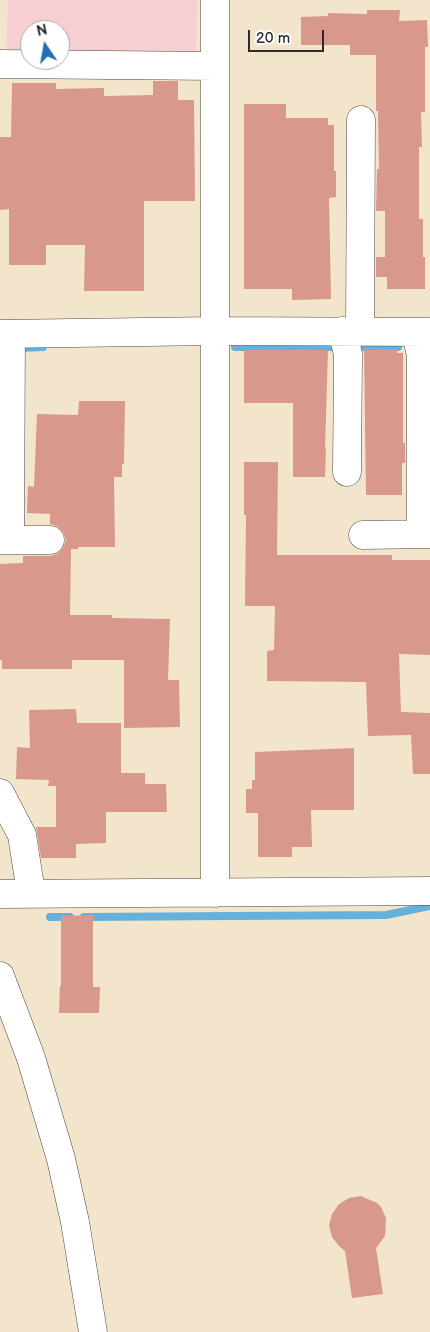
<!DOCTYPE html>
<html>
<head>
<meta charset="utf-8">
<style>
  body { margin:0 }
  #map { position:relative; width:430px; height:1332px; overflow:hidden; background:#f3e5cb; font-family:"Balsamiq Sans",sans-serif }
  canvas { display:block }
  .north { position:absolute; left:20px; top:20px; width:50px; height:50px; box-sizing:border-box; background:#fff; border:1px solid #aaa; border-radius:50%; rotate:348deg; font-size:14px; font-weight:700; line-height:20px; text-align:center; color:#2b2b2b }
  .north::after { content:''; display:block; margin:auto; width:18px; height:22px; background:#1f6fb2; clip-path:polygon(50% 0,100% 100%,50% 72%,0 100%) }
  .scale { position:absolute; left:248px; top:30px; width:76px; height:22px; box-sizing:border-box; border:2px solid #2b2b2b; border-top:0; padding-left:6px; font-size:15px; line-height:18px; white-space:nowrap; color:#2b2b2b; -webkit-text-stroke:4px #fff; paint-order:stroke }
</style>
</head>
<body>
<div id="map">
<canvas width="430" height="1332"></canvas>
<div class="north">N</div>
<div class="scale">20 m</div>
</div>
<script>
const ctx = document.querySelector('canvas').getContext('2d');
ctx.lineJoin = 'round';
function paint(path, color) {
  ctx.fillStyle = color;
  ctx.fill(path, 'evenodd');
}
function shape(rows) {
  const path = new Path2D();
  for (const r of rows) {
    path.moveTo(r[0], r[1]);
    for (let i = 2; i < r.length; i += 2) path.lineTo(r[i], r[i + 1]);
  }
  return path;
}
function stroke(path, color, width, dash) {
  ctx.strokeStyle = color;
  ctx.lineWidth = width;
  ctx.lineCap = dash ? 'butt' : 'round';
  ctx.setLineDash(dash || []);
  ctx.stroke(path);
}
paint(shape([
  [8,0,197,0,196,57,60,57,60,30,30,30,30,57,6,57]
]), '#f7cfd2');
stroke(shape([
  [235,347,332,347],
  [354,347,398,347],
  [20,348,43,347],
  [50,917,70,917],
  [84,917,386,915,430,906]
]), '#64b1de', 8);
paint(shape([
  [367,10,400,10,399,21,427,20,428,47,425,47,425,112,421,112,422,147,419,147,419,219,423,219,423,257,425,257,425,289,387,289,387,277,376,277,376,257,385,257,385,211,376,211,377,169,379,169,378,111,376,111,376,55,350,55,350,45,301,45,301,17,328,16,328,13,367,14],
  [153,81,178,81,178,100,194,100,195,201,144,201,144,291,84,291,85,245,46,245,46,265,9,265,9,209,0,210,0,137,11,137,12,83,56,83,56,89,104,88,104,96,153,95],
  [244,104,286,104,286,118,328,118,328,125,334,125,334,171,336,171,336,197,329,198,331,299,292,300,292,289,244,289],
  [397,349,397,353,403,353,403,443,405,443,405,463,402,463,402,495,366,495,364,350],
  [244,350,328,350,325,449,326,449,325,477,293,477,293,403,244,403],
  [79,401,125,401,124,464,122,464,122,477,114,477,115,547,78,547,78,549,71,549,70,615,112,615,112,618,170,619,168,680,179,680,180,727,124,728,124,660,72,660,72,669,2,669,2,660,0,660,0,564,23,563,23,556,50,556,57,554,63,548,66,540,63,532,57,526,50,524,50,514,27,513,28,486,34,487,37,414,78,415],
  [244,462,278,462,277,555,392,555,392,560,430,560,430,655,399,654,401,712,430,713,430,774,413,774,411,735,368,736,366,682,267,681,267,651,274,650,275,606,245,606,246,515,244,515],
  [76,709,77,723,121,723,121,773,145,773,145,784,166,784,167,812,106,812,106,843,76,844,76,858,41,858,36,827,56,827,56,786,48,786,49,780,16,779,17,747,30,748,29,710],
  [354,748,354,810,311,810,312,847,292,847,292,857,258,857,258,813,246,813,246,789,252,789,252,780,255,780,255,752],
  [93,915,93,987,100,987,99,1013,59,1013,60,986,61,986,61,916],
  [361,1196,377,1203,381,1207,386,1218,385,1236,376,1248,383,1294,352,1298,345,1251,339,1246,332,1237,329,1225,332,1214,339,1204,349,1198]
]), '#d8988c');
const minor = shape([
  [215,0,215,893],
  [0,64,215,66],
  [342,331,348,354,347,472],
  [360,332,361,120],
  [416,332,421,356,421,534],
  [0,334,216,331,430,332],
  [363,535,430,534],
  [0,540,50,540],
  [10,540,11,334],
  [0,793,22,835,31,893],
  [0,894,430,891],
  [0,976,31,1058,61,1159,75,1222,93,1332]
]);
stroke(minor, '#494743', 29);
stroke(minor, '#fff', 28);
</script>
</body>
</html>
